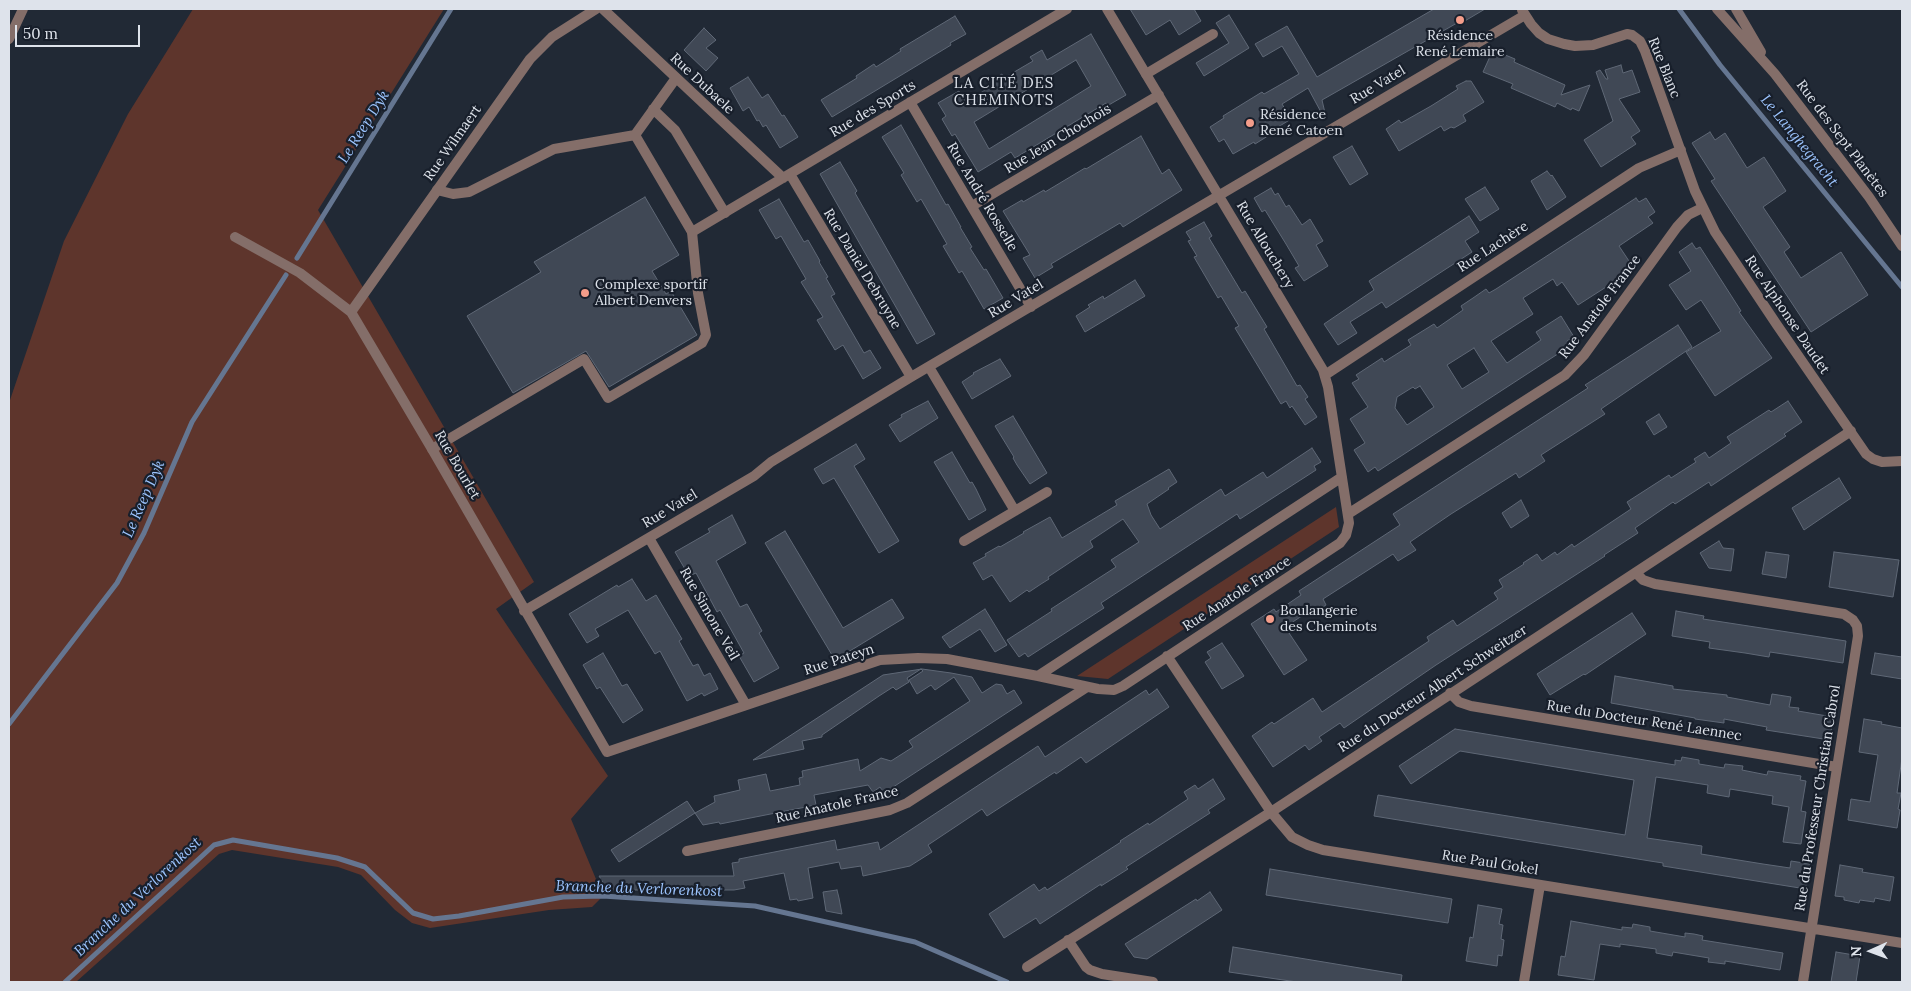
<!DOCTYPE html>
<html>
<head>
<meta charset="utf-8">
<style>
  body { margin:0 }
  #map { position:relative; width:1911px; height:991px; overflow:hidden; background:#212935; font-family:Lora,serif }
  canvas { display:block }
  .frame { position:absolute; inset:0; border:10px solid #dee3eb; pointer-events:none }
  .north { position:absolute; left:1846px; top:926px; width:50px; height:50px; -webkit-text-stroke:4px #181f2b; paint-order:stroke; rotate:268deg; font-size:14px; font-weight:700; line-height:20px; text-align:center; color:#dee3eb }
  .north::after { content:''; display:block; margin:auto; width:18px; height:22px; background:#dee3eb; clip-path:polygon(50% 0,100% 100%,50% 72%,0 100%) }
  .scale { position:absolute; left:15px; top:25px; width:125px; height:22px; box-sizing:border-box; border:2px solid #dee3eb; border-top:0; padding-left:6px; font-size:15px; line-height:18px; white-space:nowrap; color:#dee3eb; -webkit-text-stroke:4px #181f2b; paint-order:stroke }
</style>
</head>
<body>
<div id="map">
<canvas width="1911" height="991"></canvas>
<div class="frame"></div>
<div class="north">N</div>
<div class="scale">50 m</div>
</div>
<script>
const ctx = document.querySelector('canvas').getContext('2d');
ctx.lineJoin = 'round';
function paint(path, color) {
  ctx.fillStyle = color;
  ctx.fill(path, 'evenodd');
}
function shape(rows) {
  const path = new Path2D();
  for (const r of rows) {
    path.moveTo(r[0], r[1]);
    for (let i = 2; i < r.length; i += 2) path.lineTo(r[i], r[i + 1]);
  }
  return path;
}
function stroke(path, color, width, dash) {
  ctx.strokeStyle = color;
  ctx.lineWidth = width;
  ctx.lineCap = dash ? 'butt' : 'round';
  ctx.setLineDash(dash || []);
  ctx.stroke(path);
}
function write(font, color, halo, rows, align = 'center') {
  ctx.font = font + ' Lora,serif';
  ctx.lineWidth = 4.5;
  ctx.setLineDash([]);
  ctx.textBaseline = 'middle';
  ctx.strokeStyle = halo;
  ctx.fillStyle = color;
  for (const [text, x, y, turn = 0] of rows) {
    ctx.save();
    ctx.translate(x, y);
    ctx.rotate((+turn || 0) * Math.PI / 180);
    ctx.textAlign = isNaN(turn) ? turn : align;
    if (halo) ctx.strokeText(text, 0, 0);
    ctx.fillText(text, 0, 0);
    ctx.restore();
  }
}
paint(shape([
  [193,9,444,9,318,210,534,582,496,609,608,776,571,819,603,896,592,907,549,910,430,928,412,923,395,910,361,875,338,867,232,850,219,854,76,982,9,982,9,403,64,241,128,114],
  [1336,507,1339,527,1108,679,1077,676]
]), '#5e352c');
stroke(shape([
  [1679,9,1720,65,1902,287],
  [297,258,451,9],
  [9,724,117,583,144,533,192,422,286,275],
  [65,982,214,845,233,840,337,858,365,867,413,913,433,919,459,916,563,897,603,896,755,906,915,942,1007,982]
]), '#657691', 5);
const building = shape([
  [1130,9,1194,9,1201,21,1179,35,1170,20,1146,35,1130,9],
  [1434,9,1485,9,1458,25,1457,23,1322,100,1325,113,1322,114,1308,88,1282,104,1291,119,1270,132,1271,134,1255,144,1254,142,1233,154,1224,139,1219,142,1210,127,1224,118,1223,116,1262,92,1264,94,1299,74,1282,46,1263,57,1255,44,1287,26,1317,77,1434,9],
  [1229,15,1249,48,1204,76,1196,63,1229,43,1216,23,1229,15],
  [955,16,966,34,950,43,951,45,832,117,821,100,857,78,856,76,874,64,876,67,901,51,900,49,955,16],
  [704,28,716,40,706,48,718,58,706,71,684,50,704,28],
  [1091,34,1126,95,1107,106,1106,103,1015,158,1011,152,978,172,955,134,952,136,942,119,946,116,938,103,959,91,966,102,993,85,990,81,1002,74,1004,78,1033,61,1030,57,1042,50,1047,60,1091,34],
  [1076,60,1091,86,989,149,974,122,1076,60],
  [1493,50,1515,59,1514,62,1565,85,1561,95,1590,85,1579,111,1572,108,1571,110,1557,103,1555,107,1511,88,1513,84,1483,72,1493,50],
  [1621,65,1623,73,1632,70,1640,92,1619,99,1640,131,1631,137,1636,144,1601,167,1584,140,1613,121,1596,72,1600,70,1606,79,1608,79,1605,70,1621,65],
  [748,77,762,98,768,94,782,116,784,115,798,137,780,148,766,125,763,127,759,120,757,121,749,107,743,111,730,88,748,77],
  [1466,81,1471,81,1484,102,1463,115,1466,121,1454,128,1451,127,1444,131,1441,126,1399,151,1386,129,1399,120,1401,123,1431,106,1458,89,1456,86,1466,81],
  [901,125,946,205,948,204,961,227,960,227,972,247,970,248,984,270,986,269,1003,298,984,309,962,271,959,273,943,246,947,244,921,199,917,202,901,175,904,173,882,137,901,125],
  [1710,132,1715,140,1725,133,1747,168,1764,157,1786,191,1763,207,1790,247,1784,252,1801,278,1841,252,1868,295,1811,332,1711,181,1715,179,1692,143,1710,132],
  [1141,136,1162,174,1169,169,1182,190,1123,227,1120,223,1051,264,1053,267,1035,278,1023,258,1030,255,1003,211,1022,200,1023,202,1044,190,1045,192,1085,168,1086,169,1141,136],
  [1352,146,1368,174,1350,185,1333,157,1352,146],
  [840,162,857,191,855,193,935,334,917,344,820,174,840,162],
  [1547,171,1551,176,1552,175,1566,197,1547,210,1531,181,1547,171],
  [1485,187,1499,209,1480,221,1465,199,1485,187],
  [1271,188,1275,195,1278,193,1286,207,1289,205,1302,225,1310,219,1323,241,1316,245,1328,266,1304,281,1295,268,1299,266,1286,244,1265,210,1262,212,1254,198,1271,188],
  [645,197,679,255,652,271,666,294,671,291,697,335,609,387,586,351,513,393,467,316,541,272,534,262,645,197],
  [1636,198,1639,202,1646,198,1655,212,1648,217,1653,223,1619,246,1633,267,1628,273,1578,305,1562,282,1557,286,1553,279,1523,298,1533,314,1491,341,1507,363,1541,340,1536,332,1561,316,1574,337,1567,341,1570,346,1378,471,1375,467,1368,472,1354,450,1365,443,1350,419,1368,407,1352,383,1359,379,1356,375,1382,358,1384,362,1411,345,1408,340,1434,324,1437,328,1463,310,1461,306,1473,298,1486,289,1489,293,1496,289,1636,198],
  [1474,348,1489,372,1462,389,1447,365,1474,348],
  [1420,386,1434,407,1407,425,1395,408,1397,397,1413,387,1415,389,1420,386],
  [779,199,804,242,808,240,820,261,819,262,828,277,826,278,835,294,831,296,864,353,870,350,881,368,863,379,843,345,835,350,817,320,823,317,801,282,806,279,781,236,776,239,759,210,779,199],
  [1469,216,1479,232,1465,241,1472,252,1386,308,1382,302,1350,322,1357,333,1338,345,1324,324,1374,290,1369,281,1469,216],
  [1204,222,1212,236,1209,238,1242,293,1245,291,1267,327,1264,329,1297,386,1300,385,1308,397,1305,399,1317,417,1305,425,1292,406,1290,408,1286,401,1281,404,1235,328,1239,326,1221,296,1218,298,1194,257,1197,256,1188,241,1191,240,1186,232,1204,222],
  [1692,243,1696,249,1700,247,1741,311,1739,312,1772,358,1715,396,1686,352,1721,331,1701,300,1686,310,1669,285,1691,271,1679,252,1692,243],
  [1135,280,1145,296,1085,332,1076,316,1090,307,1088,305,1103,296,1104,299,1135,280],
  [1678,325,1692,347,1601,409,1605,414,1541,455,1545,461,1519,478,1516,473,1451,514,1410,542,1416,550,1398,561,1393,554,1323,599,1326,605,1313,613,1311,610,1285,627,1307,660,1284,675,1251,624,1274,609,1276,612,1301,595,1299,591,1400,525,1393,514,1588,388,1585,385,1678,325],
  [1000,359,1011,376,972,399,962,382,974,374,973,373,1000,359],
  [928,401,938,418,900,442,889,425,902,417,901,415,928,401],
  [1788,401,1802,422,1784,434,1786,436,1711,486,1709,482,1675,504,1673,502,1635,528,1638,533,1604,555,1605,556,1436,665,1344,728,1340,723,1319,737,1322,741,1309,750,1305,745,1273,767,1252,736,1272,722,1274,724,1313,698,1322,712,1429,641,1427,637,1453,620,1457,626,1498,599,1494,593,1503,587,1499,580,1524,564,1523,563,1537,554,1542,561,1555,552,1557,555,1572,544,1574,547,1631,509,1627,502,1669,475,1671,478,1696,462,1694,459,1705,452,1709,458,1731,443,1727,437,1769,410,1771,412,1788,401],
  [1659,414,1667,427,1654,435,1646,422,1659,414],
  [1013,416,1047,473,1030,484,1017,465,1013,458,1014,457,995,426,1013,416],
  [856,444,865,459,854,466,899,541,879,553,834,478,823,484,814,469,856,444],
  [1312,448,1321,462,1314,466,1316,470,1240,519,1237,514,1101,603,1104,608,1028,657,1025,653,1019,657,1007,640,1052,611,1051,609,1116,567,1111,560,1139,542,1123,519,1090,541,1093,547,1048,577,1049,579,1041,584,1029,592,1027,590,1010,602,992,575,983,580,973,563,986,556,985,554,999,546,1000,547,1024,533,1023,532,1050,517,1062,538,1117,505,1115,501,1169,469,1177,482,1168,488,1169,489,1147,504,1151,515,1160,529,1221,489,1225,496,1263,472,1267,478,1312,448],
  [952,452,970,483,972,482,976,489,986,510,969,520,934,462,952,452],
  [1839,478,1851,498,1804,530,1792,508,1839,478],
  [1521,500,1529,516,1511,528,1502,513,1521,500],
  [732,515,746,543,716,561,740,607,747,604,762,631,759,633,779,668,754,682,739,656,744,653,720,610,717,612,696,573,689,576,675,552,710,532,708,529,732,515],
  [785,531,843,628,892,599,904,618,835,660,765,543,785,531],
  [1719,541,1723,548,1734,549,1731,571,1709,568,1700,553,1719,541],
  [1766,552,1789,555,1786,578,1762,574,1766,552],
  [1834,552,1899,560,1893,597,1829,587,1834,552],
  [632,579,646,601,656,595,682,639,679,641,693,666,698,664,704,676,710,673,718,689,704,696,702,693,687,701,660,651,655,654,628,610,595,629,599,636,587,643,569,614,617,585,618,587,632,579],
  [985,609,1007,645,995,652,980,629,950,648,942,637,985,609],
  [1676,611,1704,616,1703,619,1846,641,1843,663,1770,652,1769,657,1745,653,1709,648,1710,642,1672,636,1676,611],
  [1632,613,1646,634,1585,675,1584,674,1550,695,1537,674,1632,613],
  [1222,643,1244,676,1222,689,1205,662,1211,658,1207,652,1222,643],
  [603,653,622,686,627,684,643,710,623,723,600,687,597,689,583,665,603,653],
  [1875,653,1902,657,1902,679,1871,674,1875,653],
  [921,669,907,678,909,682,896,690,893,687,879,696,822,735,822,737,802,741,804,749,753,760,883,675,922,669,951,673,972,677,982,693,996,684,1002,685,1007,694,1014,690,1022,703,884,793,880,787,873,792,868,785,814,795,816,805,720,824,719,822,703,825,695,813,619,862,611,850,687,801,695,813,715,802,714,796,740,790,738,780,766,774,770,791,800,785,799,778,803,777,802,771,858,759,860,771,881,758,891,761,913,747,909,741,970,701,954,677,935,690,931,685,917,694,909,680,923,671,921,669],
  [1615,676,1673,686,1673,689,1727,695,1727,697,1770,705,1772,694,1791,697,1789,707,1799,708,1798,711,1833,717,1830,740,1766,730,1767,727,1724,719,1724,723,1695,719,1695,718,1611,703,1615,676],
  [1157,689,1169,707,1086,763,1081,757,1056,774,1055,772,987,816,982,809,928,845,932,852,910,866,863,876,861,866,841,869,839,862,808,868,813,898,798,901,797,899,790,900,784,873,743,881,745,888,734,890,615,890,607,889,599,876,734,876,732,863,739,862,739,859,835,840,837,850,878,842,880,850,1038,746,1045,757,1146,690,1149,695,1157,689],
  [1864,719,1882,722,1881,724,1902,728,1902,758,1897,793,1901,793,1898,809,1900,810,1897,828,1848,820,1851,799,1870,802,1878,755,1859,752,1864,719],
  [1455,729,1675,765,1675,760,1681,761,1682,757,1699,760,1699,764,1724,768,1725,764,1743,766,1742,770,1767,775,1768,771,1801,776,1800,780,1806,781,1801,811,1806,812,1801,844,1783,842,1789,807,1772,804,1773,796,1730,789,1729,797,1707,793,1708,785,1656,777,1647,838,1702,846,1701,854,1763,864,1790,868,1791,861,1810,864,1806,889,1663,866,1663,863,1650,861,1374,816,1378,795,1625,835,1634,780,1460,751,1411,784,1399,766,1455,729],
  [1213,779,1225,799,1208,810,1210,813,1126,867,1128,869,1101,886,1101,884,1040,924,1036,918,1004,938,989,914,1034,884,1039,891,1045,887,1047,890,1121,842,1120,841,1148,823,1149,825,1188,799,1184,792,1195,785,1198,789,1213,779],
  [1840,865,1863,869,1862,872,1894,877,1890,901,1875,898,1874,902,1860,900,1859,903,1844,900,1844,897,1835,896,1840,865],
  [1270,869,1452,899,1448,923,1266,895,1270,869],
  [837,890,839,898,842,914,826,911,823,892,837,890],
  [1210,892,1222,910,1147,959,1134,957,1125,944,1196,899,1197,901,1210,892],
  [1478,905,1502,909,1499,924,1503,925,1501,939,1504,940,1502,956,1498,955,1497,966,1466,961,1470,937,1473,938,1478,905],
  [1571,921,1622,930,1622,927,1632,928,1633,924,1650,927,1650,931,1685,937,1685,933,1694,934,1703,936,1702,940,1783,953,1780,970,1725,961,1725,964,1708,962,1709,958,1673,952,1672,956,1656,953,1656,949,1620,944,1620,947,1600,944,1594,980,1558,975,1561,956,1565,957,1571,921],
  [1233,947,1402,975,1401,982,1297,982,1229,972,1233,947],
  [1836,952,1860,956,1856,982,1831,982,1836,952]
]);
paint(building, '#404855');
stroke(building, '#5f6876', 1);
stroke(shape([
  [9,39,23,9],
  [1146,74,1213,34],
  [653,109,675,130,725,213],
  [635,135,676,78],
  [432,449,584,359,608,398,702,343,706,335,698,293,692,232,635,135,554,149,469,192,453,194,437,190]
]), '#846e69', 10);
stroke(shape([
  [603,9,783,178],
  [1522,10,1531,24,1539,33,1548,39,1564,44,1575,46,1593,45,1627,34,1632,35,1640,41,1645,51,1695,191,1715,232,1777,325,1866,454,1873,459,1882,462,1902,461],
  [910,102,1031,307],
  [790,174,911,377],
  [972,206,1159,95],
  [692,232,1067,9],
  [235,237,300,273,351,312,432,449,607,752,880,660,918,658,947,659,1038,676,1098,689,1114,690,1123,686,1340,543,1346,535,1349,523,1328,387,1323,370,1107,9],
  [351,312,530,59,552,37,596,9],
  [929,367,1015,511],
  [1325,375,1639,168,1681,150],
  [1348,514,1565,375,1584,355,1677,227,1688,215,1702,208],
  [649,538,746,705],
  [964,541,1047,492],
  [1636,573,1643,580,1655,584,1844,614,1853,620,1857,626,1858,636,1803,982],
  [524,611,754,476,771,462,911,377,1525,15],
  [1167,656,1271,812,1292,837,1308,845,1323,850,1902,943],
  [1038,676,1342,477],
  [1450,693,1459,702,1471,706,1837,767],
  [687,851,890,810,907,803,1087,687],
  [1068,940,1086,967,1090,970,1102,974,1153,982],
  [1027,967,1271,812,1851,431],
  [1524,982,1540,885]
]), '#846e69', 10);
stroke(shape([
  [1717,9,1775,74,1869,197,1902,246],
  [1736,9,1761,52]
]), '#846e69', 10);
for (const [x, y, r, color] of [
  [1460,20,5,"#f49d8a"],
  [1250,123,5,"#f49d8a"],
  [585,293,5,"#f49d8a"],
  [1270,619,5,"#f49d8a"]
]) {
  const dot = new Path2D();
  dot.arc(x, y, r, 0, 2 * Math.PI);
  ctx.fillStyle = color;
  ctx.fill(dot);
  stroke(dot, '#181f2b', 2);
}
write('14px', '#dee3eb', '#181f2b', [
  ["Résidence",1460,36,"center"],
  ["René Lemaire",1460,52,"center"],
  ["Résidence",1260,115],
  ["René Catoen",1260,131],
  ["Complexe sportif",595,285],
  ["Albert Denvers",595,301],
  ["Boulangerie",1280,611],
  ["des Cheminots",1280,627]
], 'left');
write('14px', '#dee3eb', '#181f2b', [
  ["Rue Blanc",1664,68,68],
  ["Rue Dubaele",702,84,43],
  ["Rue Vatel",1378,85,-31],
  ["Rue des Sports",873,109,-31],
  ["Rue Jean Chochois",1058,139,-31],
  ["Rue des Sept Planètes",1842,139,53],
  ["Rue Wilmaert",453,143,-55],
  ["Rue André Rosselle",982,197,59],
  ["Rue Allouchery",1265,245,59],
  ["Rue Lachère",1493,247,-33],
  ["Rue Daniel Debruyne",862,269,59],
  ["Rue Vatel",1016,299,-31],
  ["Rue Anatole France",1600,307,-53],
  ["Rue Alphonse Daudet",1787,315,56],
  ["Rue Bourlet",457,465,60],
  ["Rue Vatel",670,509,-31],
  ["Rue Anatole France",1237,594,-33],
  ["Rue Simone Veil",709,614,60],
  ["Rue Pateyn",839,660,-18],
  ["Rue du Docteur Albert Schweitzer",1433,689,-33],
  ["Rue du Docteur René Laennec",1644,721,9],
  ["Rue du Professeur Christian Cabrol",1818,798,-81],
  ["Rue Anatole France",837,805,-13],
  ["Rue Paul Gokel",1490,863,9]
]);
ctx.letterSpacing = '1px';
write('15px', '#dee3eb', '#181f2b', [
  ["LA CITÉ DES",1004,84],
  ["CHEMINOTS",1004,101]
]);
ctx.letterSpacing = '0px';
write('italic 15px', '#9cc4fe', '#181f2b', [
  ["Le Reep Dyk",364,127,-58],
  ["Le Langhegracht",1799,141,51],
  ["Le Reep Dyk",144,499,-66],
  ["Branche du Verlorenkost",639,889,2],
  ["Branche du Verlorenkost",138,897,-43]
]);
</script>
</body>
</html>
